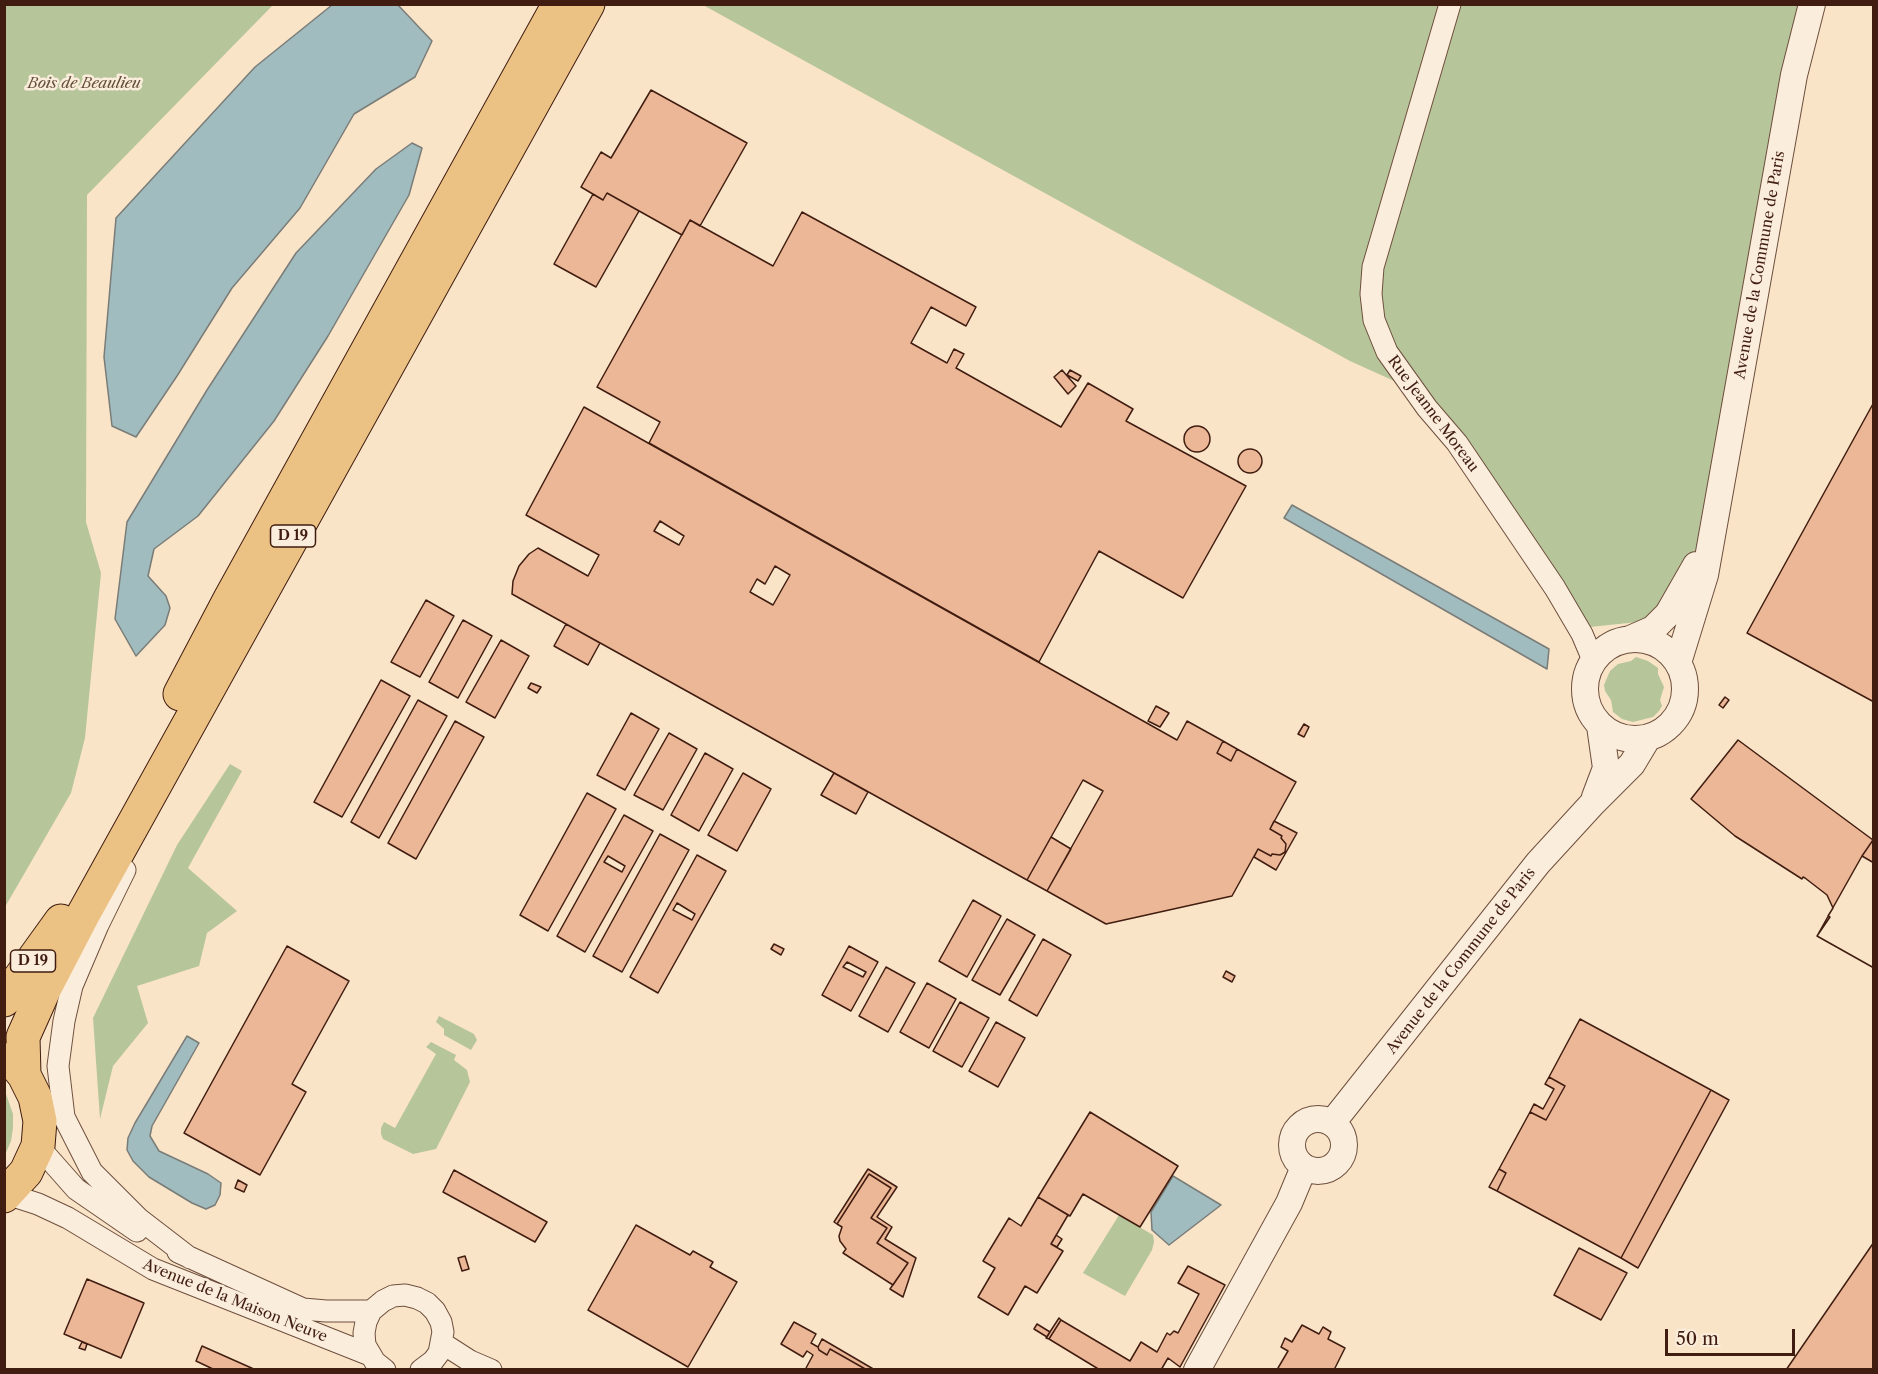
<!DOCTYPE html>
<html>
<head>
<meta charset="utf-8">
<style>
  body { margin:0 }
  #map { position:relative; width:1878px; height:1374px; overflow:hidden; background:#f9e4c8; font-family:"Libre Caslon Text",serif }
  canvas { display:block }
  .frame { position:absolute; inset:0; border:6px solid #401d10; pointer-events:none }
  .scale { position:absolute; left:1665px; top:1329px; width:130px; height:27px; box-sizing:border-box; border:3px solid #401d10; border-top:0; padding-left:8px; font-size:18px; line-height:21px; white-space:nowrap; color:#401d10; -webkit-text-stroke:4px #fbeddb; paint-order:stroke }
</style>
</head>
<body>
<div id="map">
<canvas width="1878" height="1374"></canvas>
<div class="frame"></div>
<div class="scale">50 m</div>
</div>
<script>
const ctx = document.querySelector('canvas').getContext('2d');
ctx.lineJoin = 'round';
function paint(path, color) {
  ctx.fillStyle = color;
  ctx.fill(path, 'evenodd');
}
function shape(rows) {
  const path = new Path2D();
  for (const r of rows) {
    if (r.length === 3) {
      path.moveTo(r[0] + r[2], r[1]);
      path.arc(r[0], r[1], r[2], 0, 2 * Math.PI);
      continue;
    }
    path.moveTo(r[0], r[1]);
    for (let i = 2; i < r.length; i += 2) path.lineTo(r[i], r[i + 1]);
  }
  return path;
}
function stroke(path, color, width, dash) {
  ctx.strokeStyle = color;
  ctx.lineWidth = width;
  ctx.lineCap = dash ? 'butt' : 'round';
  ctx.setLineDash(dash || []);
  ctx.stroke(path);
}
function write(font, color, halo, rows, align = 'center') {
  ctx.font = font + ' "Libre Caslon Text",serif';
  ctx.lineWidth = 5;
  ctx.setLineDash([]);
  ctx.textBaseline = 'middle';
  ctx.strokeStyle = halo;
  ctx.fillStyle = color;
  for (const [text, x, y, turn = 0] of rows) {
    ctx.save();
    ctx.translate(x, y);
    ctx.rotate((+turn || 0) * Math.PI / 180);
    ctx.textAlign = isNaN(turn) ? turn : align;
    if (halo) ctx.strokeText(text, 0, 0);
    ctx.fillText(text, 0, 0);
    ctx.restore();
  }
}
paint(shape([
  [5,4,273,5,87,195,86,522,101,573,85,738,71,793,5,907],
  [703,5,1810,5,1709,524,1690,570,1657,620,1590,627,1547,570,1434,399,1350,361],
  [1636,657,1648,661,1658,668,1658,674,1664,687,1660,700,1662,706,1659,711,1653,717,1633,722,1622,719,1613,712,1611,700,1605,691,1604,685,1610,671,1618,664,1631,661],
  [230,764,242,771,188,868,237,911,207,933,199,966,137,986,148,1023,113,1066,100,1119,93,1018,177,845],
  [439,1016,474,1034,477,1040,471,1050,444,1035,444,1029,436,1022],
  [431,1042,456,1055,454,1060,467,1070,470,1082,436,1149,413,1154,383,1139,381,1134,381,1128,384,1122,395,1128,436,1054,426,1047],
  [5,1091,13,1114,13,1128,11,1141,5,1155],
  [1119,1215,1153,1235,1154,1242,1152,1250,1125,1296,1083,1273]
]), '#b7c59b');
const water = shape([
  [332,5,398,5,432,41,415,77,354,114,300,208,232,288,177,376,136,437,112,426,104,357,116,218,255,67,332,5],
  [412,143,422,148,409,195,328,336,274,421,198,516,154,549,148,576,166,596,170,608,165,625,136,656,115,619,127,522,207,390,296,253,376,169,412,143],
  [1292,505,1549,649,1547,669,1284,518,1292,505],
  [187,1036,199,1043,152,1126,150,1136,159,1151,208,1174,221,1183,220,1195,215,1205,206,1209,192,1203,149,1177,133,1161,127,1150,128,1138,135,1123,187,1036],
  [1173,1176,1221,1205,1169,1245,1152,1230,1151,1212,1173,1176]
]);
paint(water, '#a1bcbe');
stroke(water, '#7a7c78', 1.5);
const building = shape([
  [651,90,747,143,700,226,690,220,682,235,607,193,603,200,581,187,601,152,611,158,651,90],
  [607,193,639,211,596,287,554,264,593,194,603,200,607,193],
  [802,212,976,307,966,326,931,307,911,343,947,363,954,349,964,354,956,368,1061,427,1088,383,1133,409,1126,421,1246,486,1183,598,1099,551,1039,662,649,443,660,422,597,387,690,220,773,266,802,212],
  [1062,370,1076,386,1068,394,1054,377,1062,370],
  [1070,370,1081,376,1078,381,1067,375,1070,370],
  [1874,402,1874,702,1747,633,1874,402],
  [584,407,1177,740,1187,721,1223,741,1217,753,1231,761,1237,749,1296,782,1270,829,1282,836,1281,838,1286,844,1285,852,1280,855,1272,854,1271,856,1258,849,1232,896,1106,924,1047,891,1103,791,1083,780,1027,880,512,594,513,581,519,566,529,554,538,548,588,576,599,555,526,515,584,407],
  [1197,439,13],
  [1250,461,12],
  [660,521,684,536,679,545,654,531,660,521],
  [775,566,790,575,773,605,750,592,757,579,765,584,775,566],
  [426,600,454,616,420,677,391,662,426,600],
  [463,620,492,636,458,698,429,682,463,620],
  [566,624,600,643,588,665,554,646,566,624],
  [501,640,529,656,495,718,466,702,501,640],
  [381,680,410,696,342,817,314,802,381,680],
  [531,683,541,687,537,693,528,688,531,683],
  [1725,697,1729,700,1723,708,1719,705,1725,697],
  [418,700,447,716,379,838,351,822,418,700],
  [1156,706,1169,713,1160,727,1148,721,1156,706],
  [631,713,659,729,625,790,597,775,631,713],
  [455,721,484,737,416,859,388,843,455,721],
  [1304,724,1309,727,1304,737,1298,734,1304,724],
  [669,733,697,749,663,810,634,795,669,733],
  [1738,740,1873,840,1862,856,1874,863,1874,968,1817,936,1830,917,1828,916,1833,908,1827,895,1805,878,1803,877,1802,879,1735,836,1691,799,1738,740],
  [1223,741,1237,749,1231,761,1217,753,1223,741],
  [705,753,733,769,699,831,671,815,705,753],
  [743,773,771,789,737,851,708,835,743,773],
  [834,773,868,792,856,814,821,795,834,773],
  [587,793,616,809,548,931,520,915,587,793],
  [624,815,653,831,585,952,557,936,624,815],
  [1274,821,1297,833,1276,870,1254,857,1258,849,1271,856,1272,854,1280,855,1285,852,1286,844,1281,838,1282,836,1270,829,1274,821],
  [660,834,689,850,622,972,593,956,660,834],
  [1051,837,1071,849,1047,891,1027,880,1051,837],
  [1873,840,1874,840,1874,863,1862,856,1873,840],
  [697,855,726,871,658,993,630,977,697,855],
  [608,856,625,866,622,872,604,862,608,856],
  [1862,856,1874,863,1874,968,1817,936,1862,856],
  [973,900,1001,916,967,977,939,961,973,900],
  [677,903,695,914,692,920,673,910,677,903],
  [1007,919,1035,935,1000,995,972,980,1007,919],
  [1043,939,1071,955,1037,1016,1009,1000,1043,939],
  [774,944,784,949,781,955,771,949,774,944],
  [287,946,349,981,292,1084,306,1092,260,1175,184,1133,287,946],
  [849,946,878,962,851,1011,822,995,849,946],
  [847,962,866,972,863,977,843,967,847,962],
  [886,967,915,983,888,1032,859,1016,886,967],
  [1226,971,1235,976,1232,982,1223,977,1226,971],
  [927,983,956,999,929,1048,900,1032,927,983],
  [960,1002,989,1018,962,1067,933,1051,960,1002],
  [1580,1019,1711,1090,1621,1258,1497,1191,1506,1173,1499,1169,1530,1112,1546,1120,1565,1086,1549,1077,1580,1019],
  [996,1022,1025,1038,998,1087,969,1071,996,1022],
  [1549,1077,1565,1086,1546,1120,1530,1112,1534,1104,1543,1109,1554,1089,1545,1084,1549,1077],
  [1711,1090,1729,1100,1638,1268,1621,1258,1711,1090],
  [1090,1112,1178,1166,1140,1227,1083,1194,1070,1216,1038,1197,1090,1112],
  [868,1169,897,1187,877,1217,892,1227,885,1239,916,1258,903,1297,890,1289,908,1263,877,1243,887,1228,871,1218,891,1188,869,1174,837,1224,834,1222,868,1169],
  [1499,1169,1506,1173,1497,1191,1489,1187,1499,1169],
  [454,1170,547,1222,535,1242,443,1192,454,1170],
  [869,1174,891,1188,871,1218,887,1228,877,1243,908,1263,893,1285,843,1253,846,1249,840,1241,839,1236,842,1227,837,1224,869,1174],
  [238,1180,247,1185,244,1192,235,1188,238,1180],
  [1038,1197,1068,1215,1051,1244,1063,1251,1037,1293,1025,1286,1008,1315,978,1297,995,1268,983,1261,1009,1218,1021,1226,1038,1197],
  [636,1225,690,1255,693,1251,713,1262,710,1267,737,1282,688,1367,588,1310,636,1225],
  [1056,1235,1062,1239,1057,1247,1051,1244,1056,1235],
  [1874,1242,1874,1370,1786,1370,1874,1242],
  [1579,1248,1627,1273,1601,1320,1554,1295,1579,1248],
  [465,1256,469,1269,462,1271,458,1258,465,1256],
  [1188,1266,1225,1285,1180,1367,1168,1358,1161,1370,1100,1370,1049,1339,1061,1320,1130,1361,1141,1342,1157,1352,1167,1333,1170,1335,1174,1331,1178,1333,1199,1294,1178,1283,1188,1266],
  [87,1279,144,1303,121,1358,64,1334,87,1279],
  [1059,1318,1061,1320,1049,1339,1046,1338,1059,1318],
  [794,1322,816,1334,811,1343,818,1347,819,1350,827,1355,830,1349,867,1370,805,1370,813,1355,807,1351,803,1357,781,1344,794,1322],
  [1037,1324,1050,1332,1047,1337,1034,1329,1037,1324],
  [1302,1325,1319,1334,1323,1327,1331,1332,1328,1339,1345,1348,1334,1370,1281,1370,1278,1368,1288,1351,1281,1347,1285,1338,1292,1342,1302,1325],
  [822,1339,875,1370,867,1370,830,1349,827,1355,819,1350,818,1347,822,1339],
  [82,1342,87,1344,85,1350,79,1348,82,1342],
  [202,1346,256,1370,215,1370,196,1361,202,1346]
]);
paint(building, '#ecb797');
stroke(building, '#401d10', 1.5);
const minor = shape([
  [1450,4,1373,267,1371,294,1374,320,1387,352,1427,408,1457,443,1555,588,1582,634,1593,660],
  [125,870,98,925,72,986,64,1021,58,1066,64,1117,92,1172,138,1218,190,1258],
  [38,1146,76,1189,137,1231],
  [7,1194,38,1204,68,1218,153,1269,370,1355],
  [178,1252,303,1309,326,1311,371,1311],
  [442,1343,470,1361,491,1370],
  [385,1370,375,1362,365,1345,364,1333,366,1322,371,1311,383,1301,393,1296,405,1295,417,1298,427,1303,435,1311,441,1322,443,1332,439,1353,433,1361,421,1370]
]);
const tertiary = shape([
  [1635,689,50],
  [1630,639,1653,629,1668,614,1696,565],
  [1678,663,1705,575,1794,75,1812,4],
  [1595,797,1606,768,1600,726],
  [1318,1145,26],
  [1332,1123,1538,863,1593,803,1632,764,1647,739],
  [1197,1370,1289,1203,1304,1167]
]);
const primary = shape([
  [180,694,230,599,559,4],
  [4,1000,61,921],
  [24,1075,23,1037,44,990,84,913,588,4],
  [4,1196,26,1172,38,1146,40,1121,35,1097,24,1075,11,1059]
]);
stroke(minor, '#6e4f3e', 23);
stroke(tertiary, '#6e4f3e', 28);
stroke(primary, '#401d10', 35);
stroke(minor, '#fbeddb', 21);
stroke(tertiary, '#fbeddb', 26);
stroke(primary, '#ecc284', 33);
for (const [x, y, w] of [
  [293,536,45],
  [33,961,45]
]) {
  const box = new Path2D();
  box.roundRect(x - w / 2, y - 11, w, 22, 4.5);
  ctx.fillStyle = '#fbeddb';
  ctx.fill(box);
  stroke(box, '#401d10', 1.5);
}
write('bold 14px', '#401d10', null, [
  ["D 19",293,536],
  ["D 19",33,961]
]);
write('italic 15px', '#644f3a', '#fbeddb', [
  ["Bois de Beaulieu",84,84]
]);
write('15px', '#401d10', '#fbeddb', [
  ["Avenue de la Commune de Paris",1760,265,-80],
  ["Rue Jeanne Moreau",1433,414,53],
  ["Avenue de la Commune de Paris",1461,961,-52],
  ["Avenue de la Maison Neuve",235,1301,22]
]);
</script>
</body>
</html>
